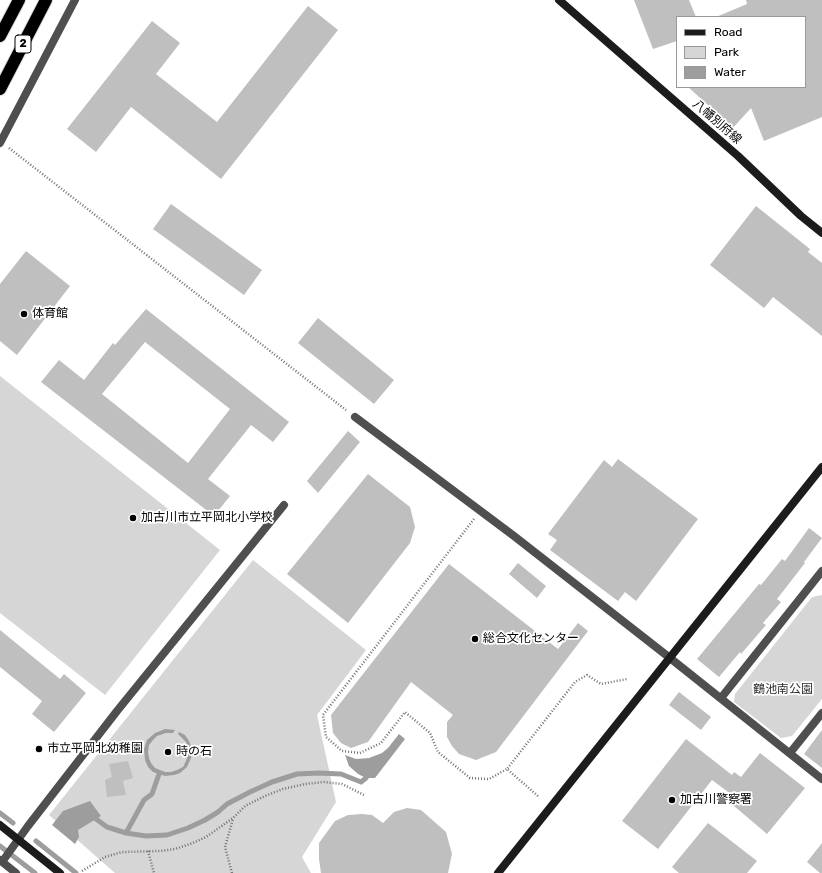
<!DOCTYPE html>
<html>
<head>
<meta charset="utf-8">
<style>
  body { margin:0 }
  #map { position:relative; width:822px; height:873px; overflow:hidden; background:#fff; font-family:Rubik,sans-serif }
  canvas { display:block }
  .legend { position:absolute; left:676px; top:16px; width:130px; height:72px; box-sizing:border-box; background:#fff; border:1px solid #999; margin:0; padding:5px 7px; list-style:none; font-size:12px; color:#000 }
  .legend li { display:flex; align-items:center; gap:8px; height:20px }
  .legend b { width:20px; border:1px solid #999 }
</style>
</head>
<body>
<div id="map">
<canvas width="822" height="873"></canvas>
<ul class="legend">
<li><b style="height:5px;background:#1c1c1c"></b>Road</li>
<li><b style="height:11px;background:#d6d6d6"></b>Park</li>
<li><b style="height:11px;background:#9d9d9d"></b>Water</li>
</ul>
</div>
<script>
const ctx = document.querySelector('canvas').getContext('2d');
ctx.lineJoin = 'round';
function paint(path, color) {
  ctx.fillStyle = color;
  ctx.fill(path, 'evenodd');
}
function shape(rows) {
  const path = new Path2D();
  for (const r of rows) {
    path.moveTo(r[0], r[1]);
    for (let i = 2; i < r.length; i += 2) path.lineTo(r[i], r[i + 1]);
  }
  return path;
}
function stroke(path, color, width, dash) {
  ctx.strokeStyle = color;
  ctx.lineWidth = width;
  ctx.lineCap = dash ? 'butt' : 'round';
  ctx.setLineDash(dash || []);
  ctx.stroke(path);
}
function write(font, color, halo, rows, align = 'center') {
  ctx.font = font + ' Rubik,"Noto Sans JP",sans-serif';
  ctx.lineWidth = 3.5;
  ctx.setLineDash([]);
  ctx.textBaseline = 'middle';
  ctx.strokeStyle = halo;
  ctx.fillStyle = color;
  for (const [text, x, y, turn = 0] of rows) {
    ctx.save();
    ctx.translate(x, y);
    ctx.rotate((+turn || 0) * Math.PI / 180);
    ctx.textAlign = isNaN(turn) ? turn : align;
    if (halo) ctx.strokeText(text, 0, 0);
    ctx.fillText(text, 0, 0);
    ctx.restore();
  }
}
paint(shape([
  [0,376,220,550,105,695,0,613],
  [253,560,366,650,317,715,336,802,302,857,311,873,115,873,49,815],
  [822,595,822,699,792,736,781,738,734,702,735,694,812,597]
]), '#d6d6d6');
paint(shape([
  [165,729,175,730,173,733,166,733,157,736,153,740,149,745,148,752,149,758,151,763,155,768,165,772,171,772,177,770,183,767,186,761,189,750,186,742,178,734,179,732,185,735,189,741,192,749,191,758,187,767,180,773,174,775,165,776,153,772,148,767,145,760,144,749,147,740,155,733],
  [399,734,405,739,375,778,366,778,358,774,349,766,345,755,356,759,369,758,382,753,388,748],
  [90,801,101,816,78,830,79,837,75,844,52,825,63,811]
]), '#9d9d9d');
stroke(shape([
  [0,813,13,823],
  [96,819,107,827,126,833,146,836,167,835,188,828,205,820,218,812,227,804,250,792,272,782,297,774,319,773,341,774,361,782,366,778],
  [126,833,144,800,152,794,159,774],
  [36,841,76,873],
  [0,846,35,873]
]), '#9d9d9d', 5);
paint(shape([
  [634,0,689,0,696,17,677,17,677,41,653,49],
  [746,0,822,0,822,117,764,141,751,108,731,130,717,117,719,115,688,87,805,87,805,17,716,17,747,4],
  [308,6,338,30,221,179,131,107,96,152,67,129,152,21,180,43,156,74,217,122],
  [171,204,262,270,244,295,153,229],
  [756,206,810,249,808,252,822,263,822,336,773,297,764,308,710,265],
  [26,251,70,286,17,355,0,341,0,284],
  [146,309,289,422,273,442,251,425,208,479,230,496,214,516,41,382,59,360,84,380,113,343,115,345],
  [145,342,230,409,188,463,102,394],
  [318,318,394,380,374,404,298,343],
  [348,431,360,442,318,493,307,481],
  [618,459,698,519,636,601,625,592,618,601,550,550,557,540,548,534,604,460,612,467],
  [368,474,410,507,415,527,410,543,348,623,287,574],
  [809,528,822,538,804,562,805,563,777,599,781,602,763,623,766,625,741,654,740,652,719,677,697,659,759,584,761,585,782,559,785,561],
  [518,563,546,586,537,598,509,574],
  [449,564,558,649,578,623,588,631,496,752,476,760,459,754,452,746,447,737,447,722,453,715,411,682,368,742,351,748,341,743,333,733,331,715],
  [0,630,60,679,64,674,86,693,54,732,32,714,42,701,0,667],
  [679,692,711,717,701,730,669,705],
  [822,730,822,768,804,754],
  [686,739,732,775,734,772,741,777,760,753,805,788,767,834,727,800,732,795,712,780,658,849,622,821],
  [128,761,133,778,123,781,126,795,107,797,105,780,112,777,109,764],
  [407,808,421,810,446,832,452,854,448,873,321,873,319,859,319,843,335,821,348,815,362,814,372,815,383,823,394,812],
  [708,823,757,861,747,873,679,873,672,867],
  [822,843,822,873,820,873,807,862]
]), '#bfbfbf');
const highway = shape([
  [0,36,19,0],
  [0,89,46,0]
]);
stroke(highway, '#dbdbdb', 14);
stroke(shape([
  [9,148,346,410],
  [474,519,323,715,326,737,342,751,360,753,381,743,405,712,430,733,438,752,470,778,489,779,507,769],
  [538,796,507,769,575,682,587,675,601,684,627,679],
  [148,851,154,873],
  [82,871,105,857,122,852,160,851,175,849,193,843,206,837,233,818,245,806,265,796,283,789,305,784,324,782,342,784,364,795],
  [232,873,225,847,233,819]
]), '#717171', 2.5, [1, 2]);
stroke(shape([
  [0,143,75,0],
  [355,417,514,536,670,658,822,779],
  [721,698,822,571],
  [790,753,822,713],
  [0,860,16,873],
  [2,862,28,826,117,711,284,505]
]), '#4f4f4f', 8);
stroke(shape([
  [559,0,738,156,801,216,822,233],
  [0,825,60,873],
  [498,873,822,467]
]), '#1c1c1c', 8);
stroke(highway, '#000', 12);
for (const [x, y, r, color] of [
  [24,314,4,"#000"],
  [133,518,4,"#000"],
  [475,639,4,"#000"],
  [39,749,4,"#000"],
  [168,752,4,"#000"],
  [672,800,4,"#000"]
]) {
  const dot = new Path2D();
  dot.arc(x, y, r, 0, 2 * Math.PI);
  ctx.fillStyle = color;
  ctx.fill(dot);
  stroke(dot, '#fff', 1.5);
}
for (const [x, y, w] of [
  [23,44,16]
]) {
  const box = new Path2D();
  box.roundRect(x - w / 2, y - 9, w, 18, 3);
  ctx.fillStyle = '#fff';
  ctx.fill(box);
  stroke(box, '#000', 1);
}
write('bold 11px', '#000', null, [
  ["2",23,44]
]);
write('12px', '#000', '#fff', [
  ["八幡別府線",717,122,41]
]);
write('12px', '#000', '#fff', [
  ["体育館",32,314],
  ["加古川市立平岡北小学校",141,518],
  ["総合文化センター",483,639],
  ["市立平岡北幼稚園",47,749],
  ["時の石",176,752],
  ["加古川警察署",680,800]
], 'left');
write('12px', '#2d2d2d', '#fff', [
  ["鶴池南公園",783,690]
]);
</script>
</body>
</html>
